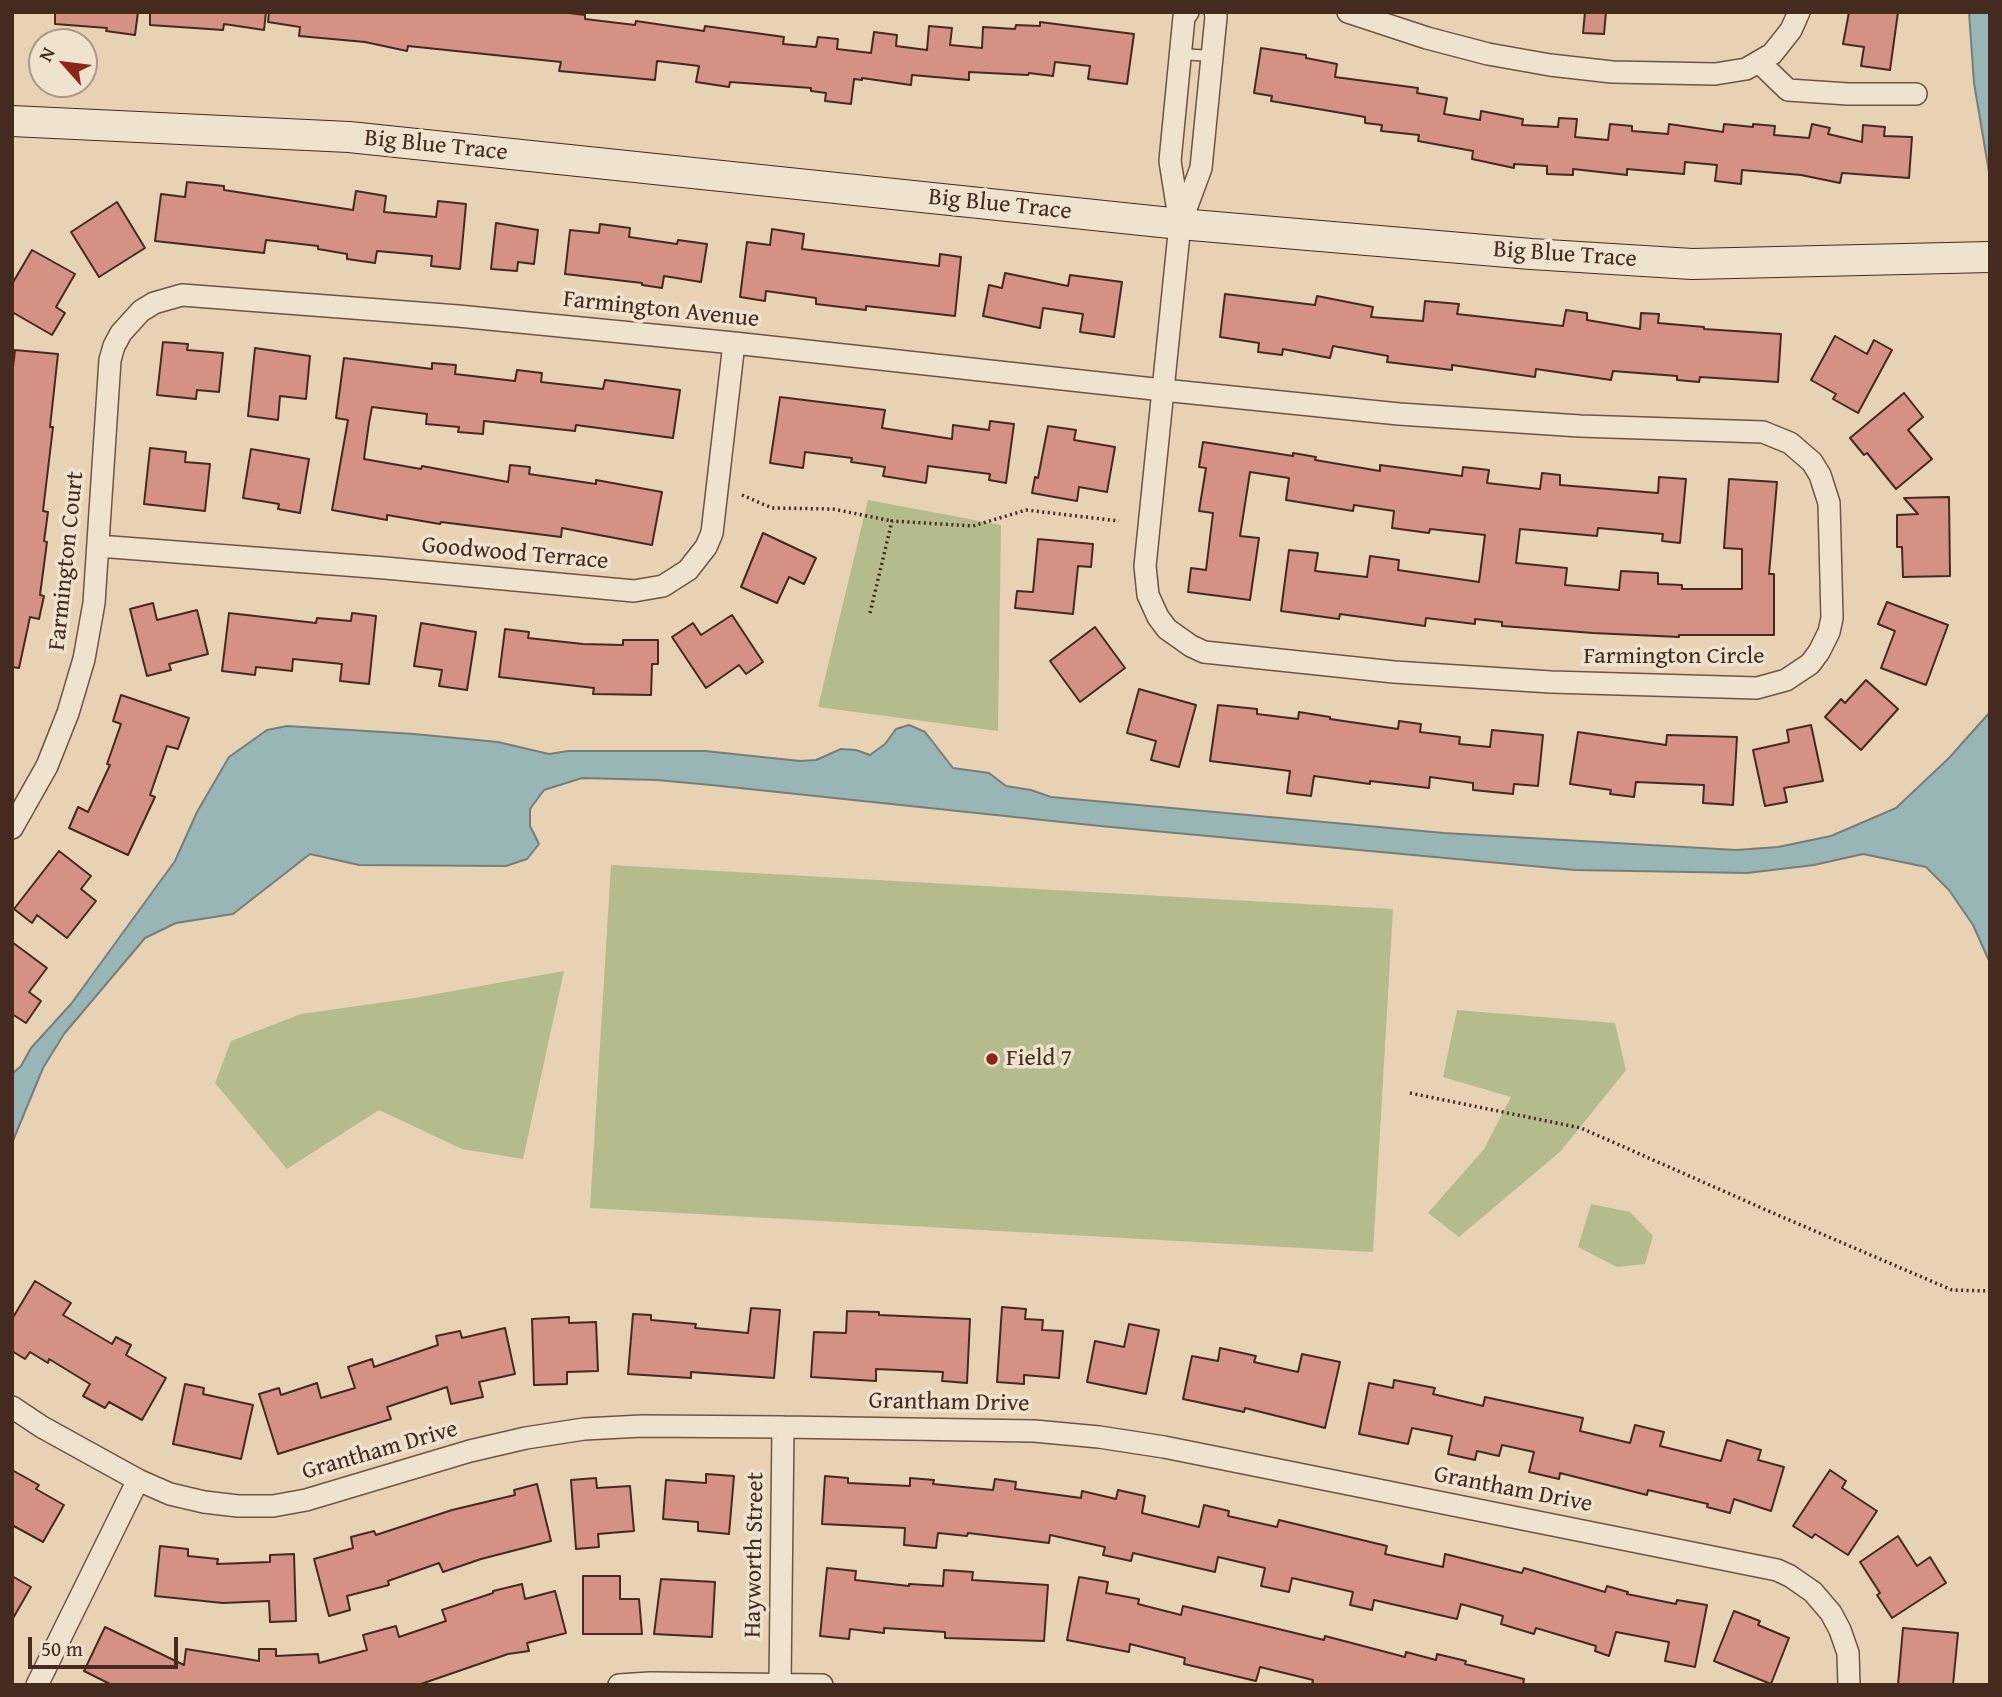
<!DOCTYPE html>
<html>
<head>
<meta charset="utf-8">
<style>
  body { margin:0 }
  #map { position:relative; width:2002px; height:1697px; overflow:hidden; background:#e7d3b4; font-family:"Gentium Book Plus",serif }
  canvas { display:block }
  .frame { position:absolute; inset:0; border:14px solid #452a20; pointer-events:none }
  .north { position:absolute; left:28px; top:28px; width:70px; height:70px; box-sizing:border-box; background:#efe2ce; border:2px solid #ab9888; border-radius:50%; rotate:298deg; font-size:19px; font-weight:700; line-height:28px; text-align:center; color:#452a20 }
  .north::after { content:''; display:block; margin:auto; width:24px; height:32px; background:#8f2418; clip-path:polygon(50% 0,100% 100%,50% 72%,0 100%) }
  .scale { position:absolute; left:28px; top:1637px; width:150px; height:32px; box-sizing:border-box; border:4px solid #452a20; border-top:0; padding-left:9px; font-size:21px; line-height:24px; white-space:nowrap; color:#452a20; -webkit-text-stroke:5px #efe2ce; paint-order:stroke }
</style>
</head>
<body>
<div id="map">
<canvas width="2002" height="1697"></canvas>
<div class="frame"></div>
<div class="north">N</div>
<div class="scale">50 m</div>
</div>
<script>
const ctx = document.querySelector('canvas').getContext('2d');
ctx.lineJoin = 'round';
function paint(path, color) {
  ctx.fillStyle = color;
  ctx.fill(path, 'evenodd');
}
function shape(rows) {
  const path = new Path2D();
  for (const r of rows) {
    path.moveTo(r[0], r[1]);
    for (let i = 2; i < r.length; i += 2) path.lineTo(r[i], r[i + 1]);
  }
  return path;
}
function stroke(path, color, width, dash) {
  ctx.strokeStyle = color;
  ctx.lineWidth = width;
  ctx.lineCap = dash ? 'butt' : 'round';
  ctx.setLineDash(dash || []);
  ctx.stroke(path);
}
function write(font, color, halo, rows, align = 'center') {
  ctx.font = font + ' "Gentium Book Plus",serif';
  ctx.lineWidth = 7;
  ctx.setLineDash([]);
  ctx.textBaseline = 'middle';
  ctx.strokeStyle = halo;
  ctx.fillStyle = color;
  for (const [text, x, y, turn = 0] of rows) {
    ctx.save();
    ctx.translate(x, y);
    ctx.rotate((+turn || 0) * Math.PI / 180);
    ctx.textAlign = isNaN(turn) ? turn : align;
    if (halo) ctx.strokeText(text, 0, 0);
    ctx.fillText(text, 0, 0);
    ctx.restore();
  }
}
paint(shape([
  [868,500,1001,525,998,731,818,707],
  [611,865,1393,909,1373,1252,590,1208],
  [564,971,523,1159,462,1149,379,1110,287,1169,215,1083,231,1041,301,1014,414,998],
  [1457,1010,1615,1023,1626,1070,1561,1151,1459,1237,1428,1213,1484,1149,1511,1097,1443,1077],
  [1591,1204,1630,1212,1653,1236,1645,1264,1617,1267,1578,1247]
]), '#b4bc8e');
const water = shape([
  [1969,12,1990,12,1990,195,1990,178,1974,83,1969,12],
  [1990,712,1990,963,1973,925,1949,890,1926,867,1863,854,1814,865,1747,873,1575,870,1100,826,711,785,657,780,582,778,544,790,530,809,530,826,539,844,527,859,506,866,359,865,310,854,233,914,176,923,145,938,64,1034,43,1068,12,1143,12,1074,21,1066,31,1048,71,1004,175,861,197,812,229,757,267,730,287,726,414,734,498,742,549,754,568,751,705,751,800,761,816,760,841,749,856,750,870,755,885,744,896,729,909,725,925,732,953,768,989,773,1006,786,1031,790,1051,797,1444,833,1736,850,1778,847,1831,836,1896,808,1949,758,1990,712]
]);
paint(water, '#99b6b6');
stroke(water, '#777e7a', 2);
const building = shape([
  [55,12,138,12,135,35,106,31,107,28,55,24,55,12],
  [150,12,266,12,264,30,224,24,223,30,150,25,150,12],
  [269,12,561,12,585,15,585,19,635,25,636,21,704,31,705,26,784,37,783,44,816,47,818,37,838,39,837,49,871,53,874,32,897,35,896,46,927,50,929,26,952,28,950,45,982,48,983,27,1015,29,1016,25,1040,26,1040,22,1134,34,1127,84,1088,79,1090,66,1055,62,1053,76,1029,73,1028,75,969,72,969,80,912,75,911,85,862,78,862,80,854,79,851,104,825,101,826,93,811,91,811,88,730,82,729,87,696,82,699,66,657,61,655,80,559,71,561,62,408,46,407,51,365,42,299,36,300,27,268,22,269,12],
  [1585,12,1606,12,1604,34,1583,33,1585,12],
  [1849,12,1898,12,1890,70,1861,66,1864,47,1843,44,1849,12],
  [1261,48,1306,55,1306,58,1337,64,1335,77,1418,88,1417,93,1447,98,1444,114,1480,120,1481,111,1523,119,1522,125,1558,127,1559,118,1577,119,1575,137,1608,140,1610,124,1632,126,1632,131,1668,134,1669,124,1723,132,1724,124,1753,127,1753,124,1775,126,1774,135,1809,138,1812,124,1830,128,1828,134,1862,142,1863,125,1885,127,1884,136,1912,137,1909,178,1842,173,1840,183,1801,175,1742,170,1741,184,1715,181,1717,165,1685,162,1684,174,1627,169,1627,175,1573,169,1573,175,1547,174,1547,166,1514,164,1514,168,1472,159,1473,151,1418,141,1419,135,1381,131,1382,125,1365,123,1365,117,1271,101,1272,96,1254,93,1261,48],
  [187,182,224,186,224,190,353,210,356,191,386,196,384,212,436,217,438,201,466,204,460,269,431,266,432,256,377,251,375,263,347,259,347,254,318,249,318,246,266,240,264,253,155,241,161,194,185,197,187,182],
  [117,202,145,248,99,277,71,232,117,202],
  [496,223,538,230,534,264,518,262,517,271,491,269,496,223],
  [600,224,630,228,629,237,677,244,678,240,707,244,701,282,664,276,662,288,642,285,642,283,565,274,570,230,599,233,600,224],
  [772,229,804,234,802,249,939,266,940,254,961,257,955,316,866,306,866,310,816,304,816,298,766,291,765,301,740,297,747,242,770,245,772,229],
  [32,250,75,274,56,307,65,313,52,335,12,312,12,284,32,250],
  [1005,273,1068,286,1070,275,1122,282,1114,337,1080,332,1083,314,1043,308,1040,328,983,316,989,285,1002,288,1005,273],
  [1225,294,1315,305,1317,296,1373,307,1371,317,1423,321,1425,301,1459,304,1457,314,1563,326,1566,310,1587,313,1587,320,1640,329,1641,313,1659,314,1658,323,1704,327,1704,329,1781,334,1778,382,1700,377,1699,382,1677,380,1677,376,1613,371,1611,380,1536,369,1535,377,1452,365,1452,370,1387,362,1388,356,1333,346,1330,358,1283,349,1282,355,1258,352,1259,343,1220,337,1225,294],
  [1835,336,1867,354,1874,340,1892,350,1858,413,1833,399,1836,394,1811,380,1835,336],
  [163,342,188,344,187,350,223,353,219,392,197,390,196,399,157,395,163,342],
  [255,348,310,356,306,399,280,396,278,420,248,416,255,348],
  [15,350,58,354,50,427,53,427,43,511,48,512,44,541,47,542,40,595,44,596,39,619,30,617,19,668,12,667,12,376,15,350],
  [344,358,432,369,432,363,456,365,455,374,515,381,517,370,542,373,541,382,603,389,605,380,680,390,673,438,576,425,575,431,484,421,483,434,458,432,459,427,426,424,427,414,372,407,369,423,364,459,421,469,422,466,508,482,510,465,530,467,529,474,596,484,596,480,662,492,652,545,562,528,561,537,441,522,440,524,387,515,387,520,332,510,348,420,336,418,344,358],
  [1904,393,1923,417,1908,430,1932,459,1896,489,1867,453,1864,455,1850,438,1904,393],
  [780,397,885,410,882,428,952,439,953,425,989,430,990,421,1014,424,1006,483,989,480,990,474,928,466,926,483,883,476,885,467,851,462,852,458,805,452,803,468,770,463,780,397],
  [1048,426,1076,430,1074,440,1115,447,1107,492,1079,487,1077,501,1032,493,1035,477,1038,478,1048,426],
  [1203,442,1293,456,1293,453,1316,457,1315,460,1380,471,1380,465,1462,476,1463,467,1489,470,1487,483,1540,489,1542,473,1560,475,1560,485,1658,493,1659,477,1686,479,1680,543,1662,541,1663,534,1598,528,1597,536,1520,529,1516,563,1567,568,1565,585,1619,590,1621,571,1658,573,1658,584,1682,585,1682,589,1742,589,1742,549,1724,548,1729,479,1777,482,1769,574,1774,574,1774,635,1679,635,1679,637,1593,633,1502,626,1502,622,1475,619,1475,624,1426,618,1425,626,1340,614,1339,619,1281,611,1289,550,1318,553,1315,571,1367,577,1370,556,1399,560,1398,570,1479,582,1485,535,1430,529,1429,533,1392,528,1394,511,1354,505,1353,511,1286,500,1289,478,1250,472,1240,536,1259,538,1250,600,1188,592,1191,568,1206,570,1213,513,1199,511,1206,468,1199,467,1203,442],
  [150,448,186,452,185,462,210,464,205,511,144,504,150,448],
  [251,449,309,459,300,513,278,509,279,504,243,498,251,449],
  [1949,497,1950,576,1903,577,1902,547,1897,547,1897,515,1918,514,1904,498,1949,497],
  [763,533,816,558,804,584,789,577,777,603,741,587,763,533],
  [1038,539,1093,544,1091,567,1078,566,1073,614,1015,608,1017,591,1033,592,1038,539],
  [1887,602,1948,625,1926,685,1881,668,1895,631,1878,624,1887,602],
  [153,603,157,620,197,610,208,654,169,664,171,670,147,676,130,609,153,603],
  [229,613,316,623,317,618,351,621,352,613,376,616,369,684,340,681,342,664,293,659,292,671,256,667,255,675,222,671,229,613],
  [732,615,763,662,746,674,739,665,706,688,672,637,693,623,701,635,732,615],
  [421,623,476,632,467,690,439,686,442,670,414,666,421,623],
  [1095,627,1125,668,1080,702,1050,661,1095,627],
  [505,629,529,632,528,638,583,644,623,645,623,640,658,640,658,664,652,664,651,695,593,694,594,688,499,677,505,629],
  [1866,680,1898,709,1861,750,1825,717,1841,699,1845,703,1866,680],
  [1139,689,1196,705,1179,767,1151,760,1156,741,1127,733,1139,689],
  [121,695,189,718,178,749,167,746,150,795,155,797,128,855,69,828,78,807,88,812,110,765,107,764,121,724,113,721,121,695],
  [1218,705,1257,709,1257,714,1298,719,1299,712,1330,717,1330,719,1398,729,1399,721,1421,724,1420,732,1460,737,1459,744,1490,747,1492,730,1543,735,1538,786,1514,784,1513,794,1473,790,1473,783,1430,777,1429,788,1370,781,1370,784,1314,776,1311,796,1287,793,1290,771,1210,761,1218,705],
  [1811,725,1823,781,1784,788,1787,802,1765,806,1753,750,1789,742,1787,730,1811,725],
  [1578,732,1666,745,1667,735,1737,737,1733,805,1703,803,1704,785,1636,782,1634,797,1610,794,1611,790,1570,784,1578,732],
  [59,851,91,876,81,889,96,901,67,938,37,915,32,923,14,909,59,851],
  [12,942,47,968,29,992,41,1001,26,1023,12,1014,12,942],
  [35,1281,71,1303,63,1315,112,1344,116,1337,131,1345,126,1355,166,1378,142,1420,109,1402,105,1408,83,1396,90,1384,49,1359,48,1363,30,1352,25,1359,12,1351,12,1319,35,1281],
  [1002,1307,1026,1309,1025,1319,1043,1320,1042,1330,1063,1331,1059,1378,1024,1375,1024,1384,997,1382,1002,1307],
  [751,1308,780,1310,774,1378,691,1372,691,1378,628,1374,633,1314,651,1315,651,1320,696,1324,695,1328,748,1333,751,1308],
  [847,1311,879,1312,879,1315,970,1319,967,1383,942,1381,943,1372,876,1369,876,1381,811,1377,814,1332,846,1333,847,1311],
  [569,1317,569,1323,596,1322,598,1371,567,1372,567,1384,534,1385,532,1319,569,1317],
  [1129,1324,1159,1330,1146,1394,1087,1382,1095,1341,1124,1347,1129,1324],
  [505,1328,515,1374,479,1382,483,1397,451,1404,447,1387,387,1407,391,1419,278,1454,259,1394,279,1388,281,1395,317,1383,321,1398,355,1388,348,1367,372,1359,374,1367,438,1345,436,1336,460,1331,462,1338,505,1328],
  [1220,1348,1256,1356,1254,1362,1298,1372,1302,1354,1340,1362,1325,1428,1245,1408,1244,1412,1183,1399,1192,1356,1218,1361,1220,1348],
  [1394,1380,1435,1388,1433,1394,1483,1406,1485,1397,1583,1418,1580,1431,1630,1443,1635,1425,1664,1432,1660,1446,1721,1461,1727,1440,1761,1450,1758,1460,1784,1467,1771,1511,1734,1499,1730,1513,1707,1507,1708,1504,1648,1490,1647,1495,1560,1473,1559,1479,1529,1472,1534,1452,1502,1445,1499,1456,1477,1451,1475,1460,1448,1454,1452,1436,1412,1428,1408,1444,1359,1434,1369,1383,1393,1388,1394,1380],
  [185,1384,204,1388,203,1394,253,1405,241,1459,173,1444,185,1384],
  [12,1470,39,1485,36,1489,64,1505,43,1542,12,1525,12,1470],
  [1830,1470,1846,1481,1842,1488,1877,1511,1848,1555,1815,1534,1812,1538,1793,1526,1830,1470],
  [706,1474,734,1476,729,1534,698,1531,698,1522,663,1519,666,1480,706,1483,706,1474],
  [825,1476,848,1478,848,1483,910,1486,910,1478,934,1480,933,1484,993,1490,995,1479,1016,1482,1015,1489,1081,1498,1082,1491,1116,1499,1118,1490,1145,1496,1142,1513,1199,1527,1204,1505,1229,1511,1228,1516,1277,1527,1279,1520,1387,1546,1385,1554,1443,1567,1445,1554,1522,1573,1524,1568,1605,1592,1607,1586,1628,1592,1627,1594,1676,1604,1677,1600,1707,1605,1695,1667,1665,1661,1669,1642,1616,1632,1609,1656,1595,1651,1596,1646,1536,1628,1534,1634,1501,1624,1503,1616,1461,1604,1457,1619,1374,1600,1372,1610,1350,1605,1353,1592,1292,1578,1289,1592,1261,1586,1265,1568,1218,1557,1215,1572,1133,1553,1131,1561,1103,1555,1105,1547,1050,1535,1049,1543,968,1533,967,1536,938,1533,936,1548,904,1545,905,1528,822,1524,825,1476],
  [596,1478,597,1488,630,1486,634,1531,598,1534,599,1547,576,1549,571,1480,596,1478],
  [537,1484,551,1541,481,1559,443,1572,439,1563,388,1581,389,1585,347,1596,350,1610,329,1616,314,1559,353,1548,351,1537,374,1531,376,1535,452,1510,515,1495,514,1490,537,1484],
  [1898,1536,1917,1566,1930,1557,1946,1583,1892,1618,1877,1595,1880,1593,1860,1562,1898,1536],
  [160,1546,188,1549,188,1556,218,1559,217,1564,270,1562,270,1555,294,1554,296,1621,270,1622,269,1601,223,1603,155,1596,160,1546],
  [827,1568,856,1571,855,1580,909,1586,909,1584,943,1586,944,1570,973,1572,972,1580,1048,1585,1044,1641,945,1638,945,1632,884,1628,884,1633,850,1629,849,1639,820,1636,827,1568],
  [12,1576,31,1587,12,1620,12,1576],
  [583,1576,620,1576,620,1599,639,1599,642,1634,583,1634,583,1576],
  [1079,1577,1108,1582,1106,1593,1139,1599,1138,1604,1181,1615,1183,1606,1324,1640,1325,1636,1405,1657,1406,1652,1436,1660,1437,1654,1466,1661,1465,1664,1524,1679,1523,1685,1312,1685,1313,1680,1260,1667,1256,1681,1184,1664,1185,1658,1130,1644,1129,1652,1067,1640,1079,1577],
  [661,1579,715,1582,712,1637,654,1634,661,1579],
  [522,1584,525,1599,555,1591,566,1633,527,1643,529,1651,508,1654,418,1685,112,1685,84,1671,105,1627,184,1665,186,1649,259,1661,259,1649,276,1649,276,1656,318,1654,319,1663,367,1650,363,1635,396,1626,399,1637,446,1621,442,1610,493,1593,493,1591,522,1584],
  [1734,1611,1760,1621,1758,1625,1789,1638,1771,1684,1714,1661,1734,1611],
  [1903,1628,1958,1633,1953,1685,1898,1685,1903,1628]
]);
paint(building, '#d49184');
stroke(building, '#452a20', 2);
const lane = shape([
  [1180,54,1212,56]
]);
const street = shape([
  [1348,12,1427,38,1488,54,1550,65,1612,72,1715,74,1746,69,1772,54,1791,30,1799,12],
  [1759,62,1788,90,1848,94,1916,94],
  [1181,222,1201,168,1216,17,1215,12],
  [98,546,385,568,634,591,663,586,688,570,706,547,712,533,734,343],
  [12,828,47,766,68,713,84,659,94,603,110,360,114,346,121,333,141,311,154,303,182,295,458,316,734,343,1163,390,1399,414,1580,426,1763,432,1790,443,1812,462,1820,475,1829,503,1832,618,1829,632,1819,652,1810,664,1786,680,1757,688,1551,682,1394,672,1204,652,1191,646,1167,629,1158,617,1148,595,1145,566,1163,390,1180,224,1170,161,1184,17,1188,12],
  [12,1407,42,1427,138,1480,170,1494,204,1502,238,1506,273,1506,306,1500,470,1451,526,1438,584,1429,642,1426,783,1427,1034,1431,1099,1437,1164,1447,1777,1570,1790,1576,1813,1592,1831,1613,1840,1630,1848,1653,1849,1685],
  [780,1684,783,1427],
  [37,1685,138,1480],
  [619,1685,650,1683,822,1685]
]);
const secondary = shape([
  [12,121,349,137,1180,224,1531,254,1692,264,1990,257]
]);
stroke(lane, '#6e5445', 13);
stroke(street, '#6e5445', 24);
stroke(secondary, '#452a20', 32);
stroke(shape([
  [742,495,772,508,833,509,892,521],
  [870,613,892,521,973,526,1026,510,1119,521],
  [1410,1093,1581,1128,1773,1213,1952,1290,1990,1291]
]), '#452a20', 3.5, [2, 3.5]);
stroke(lane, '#efe2ce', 10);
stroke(street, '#efe2ce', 21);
stroke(secondary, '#efe2ce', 30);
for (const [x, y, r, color] of [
  [992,1059,7,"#8f2418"]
]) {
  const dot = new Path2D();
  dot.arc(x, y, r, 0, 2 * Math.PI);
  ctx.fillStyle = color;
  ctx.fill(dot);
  stroke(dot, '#efe2ce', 2.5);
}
write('24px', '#452a20', '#efe2ce', [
  ["Big Blue Trace",436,146,6],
  ["Big Blue Trace",1000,205,6],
  ["Big Blue Trace",1565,255,4],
  ["Farmington Avenue",661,310,6],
  ["Goodwood Terrace",515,554,5],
  ["Farmington Court",67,561,-84],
  ["Farmington Circle",1674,657],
  ["Grantham Drive",949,1403,1],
  ["Grantham Drive",380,1451,-16],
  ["Grantham Drive",1513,1490,11],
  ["Hayworth Street",755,1555,-89]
]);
write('24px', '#452a20', '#efe2ce', [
  ["Field 7",1006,1059]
], 'left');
</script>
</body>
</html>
